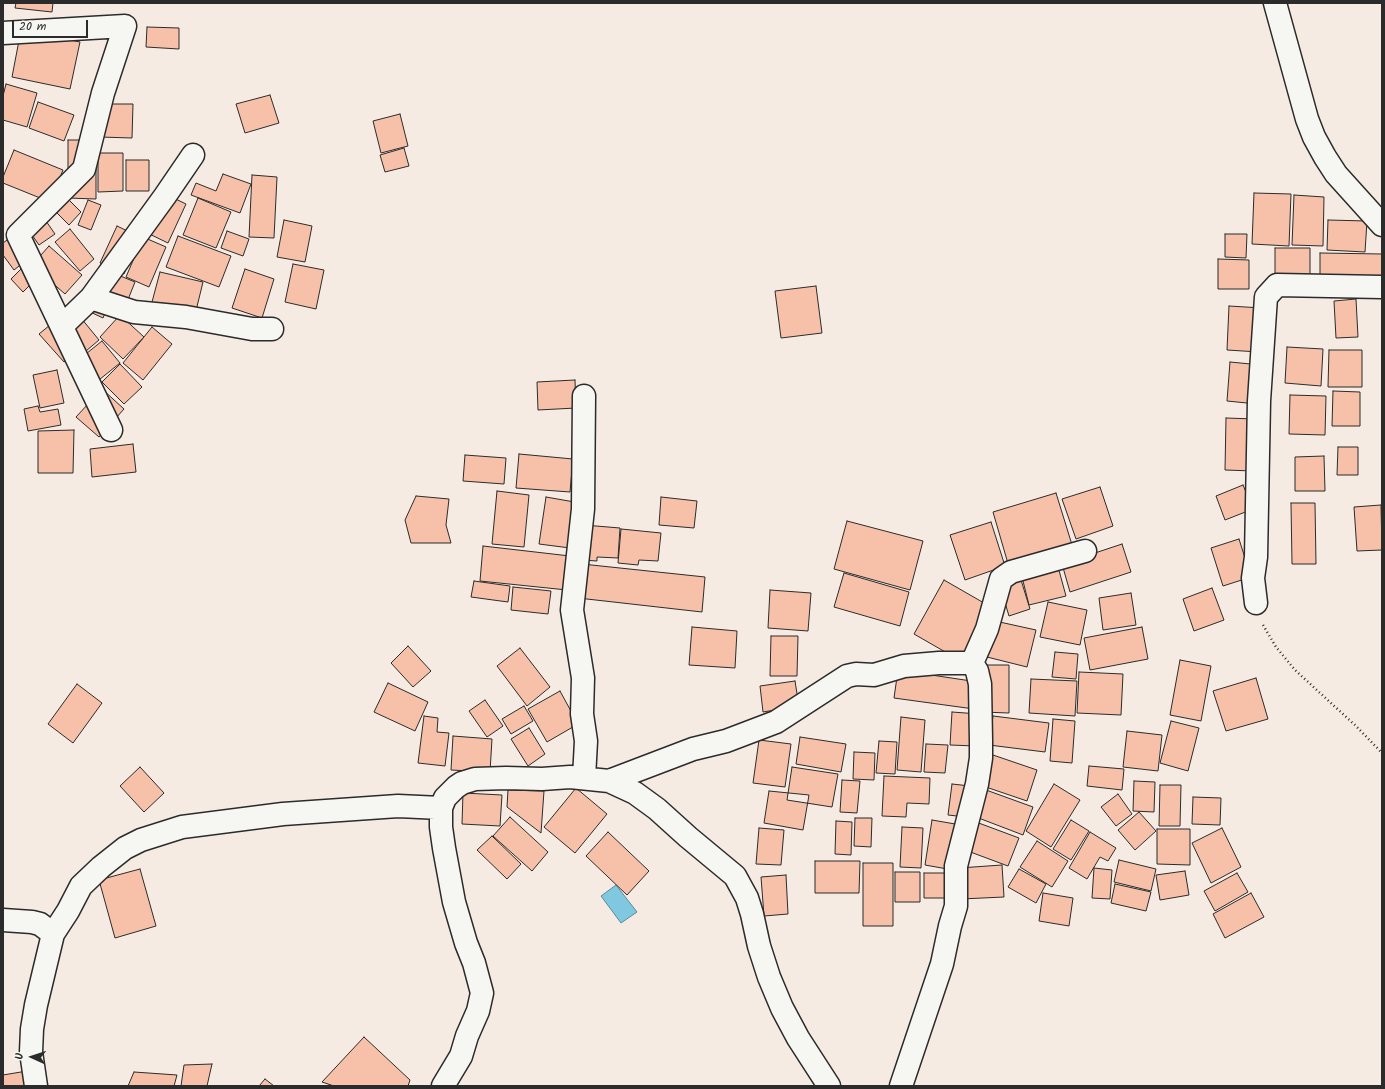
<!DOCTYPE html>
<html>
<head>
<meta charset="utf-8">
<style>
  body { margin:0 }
  #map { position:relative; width:1385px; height:1089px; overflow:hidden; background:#f6ebe3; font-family:Kalam,sans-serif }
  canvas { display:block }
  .frame { position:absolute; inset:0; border:4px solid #2b2b2b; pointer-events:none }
  .north { position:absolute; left:12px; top:1037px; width:40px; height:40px; -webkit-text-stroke:3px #f6f6f2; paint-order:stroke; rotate:273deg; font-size:11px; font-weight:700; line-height:16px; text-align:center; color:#2b2b2b }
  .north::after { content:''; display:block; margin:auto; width:14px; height:18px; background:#2b2b2b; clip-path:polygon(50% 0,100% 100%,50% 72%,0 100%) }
  .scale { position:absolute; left:12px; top:20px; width:76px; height:18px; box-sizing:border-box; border:2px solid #2b2b2b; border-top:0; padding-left:5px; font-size:12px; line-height:14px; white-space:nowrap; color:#2b2b2b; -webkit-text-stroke:3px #f6f6f2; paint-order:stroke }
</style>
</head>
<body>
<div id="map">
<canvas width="1385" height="1089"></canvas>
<div class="frame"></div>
<div class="north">U</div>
<div class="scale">20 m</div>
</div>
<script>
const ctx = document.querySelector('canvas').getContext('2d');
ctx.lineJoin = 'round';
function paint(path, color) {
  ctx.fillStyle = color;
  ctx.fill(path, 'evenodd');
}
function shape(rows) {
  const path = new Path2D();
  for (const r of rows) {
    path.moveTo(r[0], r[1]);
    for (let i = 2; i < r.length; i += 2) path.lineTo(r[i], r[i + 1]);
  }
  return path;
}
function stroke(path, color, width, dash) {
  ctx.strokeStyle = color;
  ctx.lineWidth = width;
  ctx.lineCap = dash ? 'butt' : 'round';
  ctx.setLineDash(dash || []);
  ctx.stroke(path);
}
const water = shape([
  [616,885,637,912,621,923,601,896,616,885]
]);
paint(water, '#7fc8df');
stroke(water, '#5d8997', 1);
const building = shape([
  [16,3,53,3,52,12,15,8,16,3],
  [147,27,179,28,179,49,146,47,147,27],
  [21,30,80,42,70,89,12,77,21,30],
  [6,84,37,93,27,127,3,120,3,96,6,84],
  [270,95,279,123,245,133,236,104,270,95],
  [38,102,74,115,64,141,29,128,38,102],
  [100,104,133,104,132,138,100,137,100,104],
  [400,114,408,146,381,153,373,121,400,114],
  [68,140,96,140,96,199,68,198,68,140],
  [404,148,409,166,385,172,380,155,404,148],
  [14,150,63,170,50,202,3,183,3,177,14,150],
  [98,153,123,153,123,191,98,192,98,153],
  [126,160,149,160,149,191,126,191,126,160],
  [223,174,251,184,240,213,191,195,196,183,216,191,223,174],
  [252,175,277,177,274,238,249,237,252,175],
  [157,190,186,204,168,243,139,229,157,190],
  [1254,193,1291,194,1289,246,1252,244,1254,193],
  [64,195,81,212,69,225,51,207,64,195],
  [1294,195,1324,197,1323,246,1292,245,1294,195],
  [198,198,231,212,216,248,183,235,198,198],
  [88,200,101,205,91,230,78,225,88,200],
  [39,211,55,234,39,245,23,222,39,211],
  [284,220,312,226,305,262,277,257,284,220],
  [1328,220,1367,221,1365,252,1327,250,1328,220],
  [117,226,140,237,124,274,100,263,117,226],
  [22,229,38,251,14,270,3,255,3,243,22,229],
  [70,229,94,259,80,271,55,242,70,229],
  [227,231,249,239,243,256,221,248,227,231],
  [1225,234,1247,234,1246,258,1225,257,1225,234],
  [178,236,231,256,219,287,166,267,178,236],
  [143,237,166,247,149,287,126,277,143,237],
  [49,246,82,275,65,294,32,265,49,246],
  [1275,248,1310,248,1310,282,1275,281,1275,248],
  [1320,253,1382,254,1382,281,1320,280,1320,253],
  [1218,259,1249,260,1249,289,1218,289,1218,259],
  [293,264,324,270,316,309,285,302,293,264],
  [25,265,38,277,23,292,11,279,25,265],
  [101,268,135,282,123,312,108,306,103,318,84,309,101,268],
  [245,269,274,279,262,318,232,308,245,269],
  [160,272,203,282,192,327,148,317,160,272],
  [816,286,822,333,781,338,775,291,816,286],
  [1356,299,1358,337,1336,338,1334,301,1356,299],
  [1229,306,1262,308,1259,352,1227,350,1229,306],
  [72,307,99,340,73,362,69,358,64,362,39,334,72,307],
  [120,315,144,337,123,359,100,337,120,315],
  [152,327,172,344,143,380,123,363,152,327],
  [102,341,120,363,89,388,71,366,102,341],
  [1287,347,1323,349,1321,386,1285,383,1287,347],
  [1329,350,1362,350,1362,387,1328,387,1329,350],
  [1230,362,1261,365,1257,404,1227,401,1230,362],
  [120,364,142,387,124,404,102,382,120,364],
  [57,370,64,403,40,408,33,375,57,370],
  [575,380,576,408,538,410,537,382,575,380],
  [102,389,124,409,99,437,76,417,102,389],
  [1333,391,1360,392,1360,426,1332,426,1333,391],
  [1290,395,1326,396,1325,435,1289,434,1290,395],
  [38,406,40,412,58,409,61,425,28,431,24,409,38,406],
  [1226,418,1255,419,1254,471,1225,470,1226,418],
  [74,430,73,473,38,473,38,431,74,430],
  [133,444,136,472,92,477,90,449,133,444],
  [1338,447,1358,447,1358,475,1337,475,1338,447],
  [519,454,573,459,570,492,516,488,519,454],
  [465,455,506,458,504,484,463,481,465,455],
  [1324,456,1325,491,1295,491,1295,457,1324,456],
  [1243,485,1253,509,1225,520,1216,496,1243,485],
  [1100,487,1113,526,1076,539,1062,499,1100,487],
  [497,491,529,495,524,547,492,544,497,491],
  [1056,493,1073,548,1009,567,993,512,1056,493],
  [416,496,449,499,446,525,451,543,411,543,405,520,416,496],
  [546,497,580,503,578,549,539,544,546,497],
  [661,497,697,501,694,528,659,525,661,497],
  [1291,503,1315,503,1316,564,1292,564,1291,503],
  [1381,505,1382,550,1357,551,1354,507,1381,505],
  [847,521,923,541,910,590,834,569,847,521],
  [991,522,1005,566,965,580,950,535,991,522],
  [584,525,620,528,618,558,597,557,597,561,582,560,584,525],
  [621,529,661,533,658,561,639,560,638,565,618,563,621,529],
  [1239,539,1251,577,1223,586,1211,548,1239,539],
  [1122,544,1131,572,1070,592,1062,564,1122,544],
  [483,546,570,556,567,590,480,581,483,546],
  [1057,563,1066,596,1029,605,1021,573,1057,563],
  [582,564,705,577,702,612,578,598,582,564],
  [844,573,909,592,900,626,834,607,844,573],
  [944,580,991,607,961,661,914,634,944,580],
  [1021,580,1030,609,1009,616,1000,586,1021,580],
  [474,581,510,586,508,602,471,597,474,581],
  [513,587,551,591,548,614,511,610,513,587],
  [1212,588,1224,620,1194,631,1183,599,1212,588],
  [770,590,811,593,808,631,768,628,770,590],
  [1131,593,1136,625,1103,630,1099,598,1131,593],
  [1048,602,1087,610,1080,645,1040,637,1048,602],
  [995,621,1036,630,1027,667,987,657,995,621],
  [692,627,737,631,735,668,689,665,692,627],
  [1142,627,1148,659,1090,670,1084,638,1142,627],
  [771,636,798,636,797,676,770,676,771,636],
  [408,646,431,671,413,687,391,663,408,646],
  [520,648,550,687,527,706,497,666,520,648],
  [1055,652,1078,654,1076,679,1052,677,1055,652],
  [1180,660,1211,666,1201,721,1170,715,1180,660],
  [982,665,1009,665,1009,713,982,712,982,665],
  [898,670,978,682,974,709,894,698,898,670],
  [1079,672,1123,674,1121,715,1077,713,1079,672],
  [1256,678,1268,719,1226,731,1213,691,1256,678],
  [1031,679,1077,681,1075,716,1029,713,1031,679],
  [795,681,799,706,763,712,760,686,795,681],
  [388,683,428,702,415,731,374,712,388,683],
  [77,684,102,703,73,743,48,724,77,684],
  [560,691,578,724,547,742,528,709,560,691],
  [485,700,503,726,487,737,469,711,485,700],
  [524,706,533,721,511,734,502,719,524,706],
  [952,712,979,714,976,746,950,745,952,712],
  [424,716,438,718,437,732,449,733,445,766,418,763,424,716],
  [993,716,1049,723,1045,752,989,745,993,716],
  [901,717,925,720,921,772,897,770,901,717],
  [1053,719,1075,721,1072,763,1050,761,1053,719],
  [1171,721,1199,728,1188,771,1160,763,1171,721],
  [529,728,545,754,528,766,511,739,529,728],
  [1127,731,1162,735,1158,771,1123,767,1127,731],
  [453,736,492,739,490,772,451,770,453,736],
  [800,737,846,744,841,772,796,764,800,737],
  [759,740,791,744,785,787,753,783,759,740],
  [879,741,897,742,895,774,876,773,879,741],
  [926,744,948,745,945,773,924,772,926,744],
  [854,752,875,753,874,780,853,779,854,752],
  [990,754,1037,770,1027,801,980,785,990,754],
  [1089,766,1124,769,1122,790,1087,786,1089,766],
  [140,767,164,793,144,812,120,786,140,767],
  [792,767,838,774,832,807,787,800,792,767],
  [884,776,930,778,929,804,907,803,906,817,882,816,884,776],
  [842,780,860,781,857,813,840,812,842,780],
  [1134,781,1155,782,1154,812,1133,811,1134,781],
  [952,784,970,786,966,817,948,815,952,784],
  [1054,784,1080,800,1051,847,1026,831,1054,784],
  [1160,785,1181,785,1180,826,1159,826,1160,785],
  [576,788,607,814,575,853,544,827,576,788],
  [508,790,544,791,541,833,507,807,508,790],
  [986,790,1033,807,1023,835,976,817,986,790],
  [769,791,809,795,803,830,764,823,769,791],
  [463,793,502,795,500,826,462,824,463,793],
  [1118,794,1132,814,1116,826,1101,807,1118,794],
  [1193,797,1221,798,1220,825,1192,824,1193,797],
  [1139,812,1156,831,1135,850,1118,830,1139,812],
  [510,817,548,852,532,871,493,836,510,817],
  [855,818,872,818,871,847,854,846,855,818],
  [932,820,961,825,953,870,925,865,932,820],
  [1071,820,1089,831,1071,860,1053,849,1071,820],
  [836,821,852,822,851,855,835,854,836,821],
  [976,822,1019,838,1008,866,965,850,976,822],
  [902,827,923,828,921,868,900,867,902,827],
  [759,828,784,830,781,865,756,864,759,828],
  [1222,828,1241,867,1211,883,1192,843,1222,828],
  [1157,829,1190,829,1190,865,1157,864,1157,829],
  [608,832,649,871,627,895,586,856,608,832],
  [1090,832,1116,848,1108,861,1100,857,1087,879,1069,868,1090,832],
  [492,836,521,864,507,879,477,850,492,836],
  [1037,841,1068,861,1052,887,1020,867,1037,841],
  [1119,860,1156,869,1151,891,1114,882,1119,860],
  [815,861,860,861,859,893,815,893,815,861],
  [863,863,893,863,893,926,863,926,863,863],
  [1002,865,1004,897,961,899,959,868,1002,865],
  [1094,868,1112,870,1110,899,1092,898,1094,868],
  [140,869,156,926,115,938,99,880,140,869],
  [1019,869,1046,884,1036,903,1008,887,1019,869],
  [1185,871,1189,895,1160,900,1156,875,1185,871],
  [895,872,920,872,920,902,895,902,895,872],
  [924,873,953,873,953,898,924,898,924,873],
  [1237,873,1248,892,1215,911,1204,891,1237,873],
  [786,875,788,914,764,916,761,877,786,875],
  [1115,884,1151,892,1146,911,1111,903,1115,884],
  [1043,893,1073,898,1069,926,1039,921,1043,893],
  [1251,893,1264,917,1225,938,1213,914,1251,893],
  [364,1037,410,1080,408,1086,334,1086,322,1082,364,1037],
  [212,1064,207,1086,181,1086,184,1065,212,1064],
  [27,1071,29,1086,3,1086,3,1075,27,1071],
  [134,1072,177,1075,174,1086,128,1086,134,1072],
  [265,1079,274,1086,259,1086,265,1079]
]);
paint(building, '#f6c1a8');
stroke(building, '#2b2b2b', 1);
const street = shape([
  [1275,3,1307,119,1314,137,1325,157,1336,174,1382,225],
  [3,33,125,26,103,93,84,169,18,235,111,430],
  [91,298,134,312,186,317,252,329,272,329],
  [62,326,91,298,165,196,193,155],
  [1256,603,1253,578,1256,557,1259,401,1266,297,1277,285,1382,287],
  [972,663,987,629,1001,579,1011,572,1085,551],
  [584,778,586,741,582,714,583,678,572,610,583,509,584,396],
  [609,781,635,793,657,809,688,837,735,876,747,898,752,914,759,946,769,977,782,1008,798,1038,829,1086],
  [3,920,32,922,40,924,53,934,36,1005,32,1029,31,1052,36,1086],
  [53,934,68,911,81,886,101,867,125,848,141,840,182,827,283,814,398,806,441,808],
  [443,1086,461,1056,467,1036,478,1011,482,993,474,963,466,943,454,902,444,848,441,827,441,808,445,798,456,787,462,783,475,779,506,778,542,779,570,777,609,781,693,749,726,741,776,722,847,676,856,674,874,675,904,666,939,663,972,663,977,671,980,684,981,741,981,758,977,784,956,866,956,906,950,926,942,964,901,1086]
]);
stroke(street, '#2b2b2b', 25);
stroke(shape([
  [1263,625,1276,647,1295,670,1356,726,1382,753]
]), '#2b2b2b', 2.5, [1, 3]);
stroke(street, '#f6f6f2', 22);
</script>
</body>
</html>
